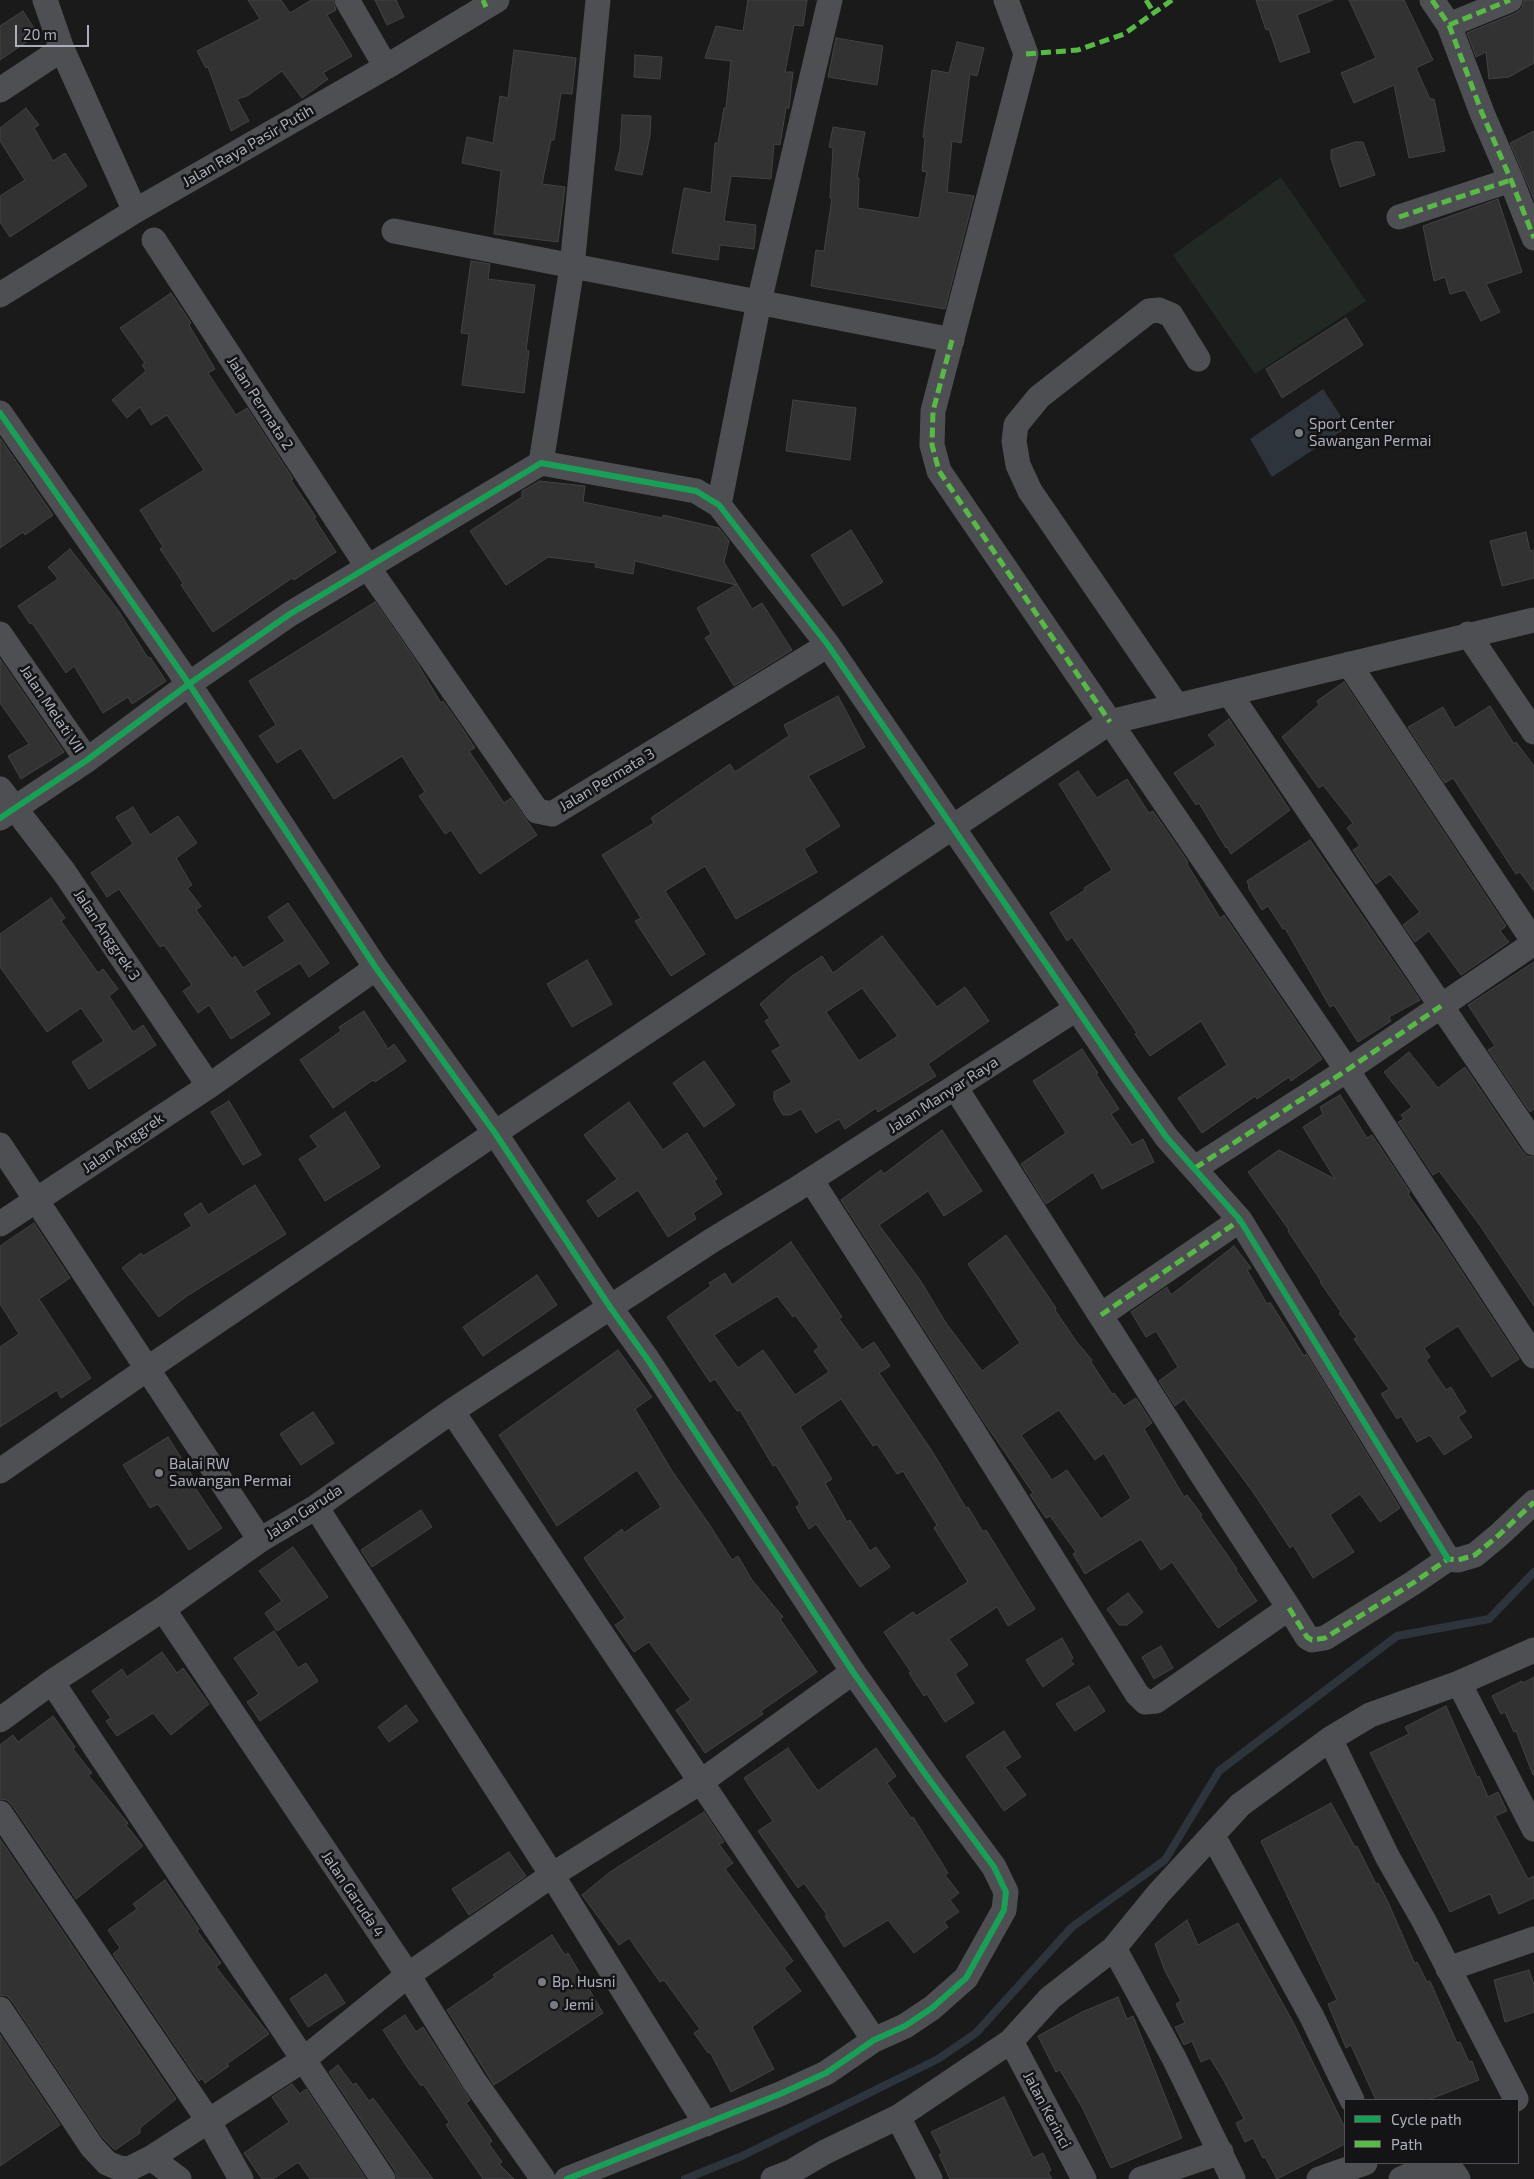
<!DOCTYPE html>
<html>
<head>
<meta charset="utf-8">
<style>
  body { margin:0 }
  #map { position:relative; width:1534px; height:2179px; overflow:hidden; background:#1a1a1a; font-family:"Exo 2",sans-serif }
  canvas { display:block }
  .legend { position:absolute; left:1344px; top:2099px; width:175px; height:65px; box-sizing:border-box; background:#141416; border:1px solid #515258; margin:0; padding:6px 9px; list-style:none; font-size:15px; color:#acafbb }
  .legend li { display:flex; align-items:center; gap:10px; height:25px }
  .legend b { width:25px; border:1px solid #515258 }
  .scale { position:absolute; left:15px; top:25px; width:74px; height:22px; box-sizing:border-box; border:2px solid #acafbb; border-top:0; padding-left:6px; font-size:15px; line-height:18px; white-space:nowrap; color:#acafbb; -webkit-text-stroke:4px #141416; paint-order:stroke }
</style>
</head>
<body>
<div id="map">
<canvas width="1534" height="2179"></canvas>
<ul class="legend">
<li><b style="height:6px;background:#1a9f57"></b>Cycle path</li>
<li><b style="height:6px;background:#58b947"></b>Path</li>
</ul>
<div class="scale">20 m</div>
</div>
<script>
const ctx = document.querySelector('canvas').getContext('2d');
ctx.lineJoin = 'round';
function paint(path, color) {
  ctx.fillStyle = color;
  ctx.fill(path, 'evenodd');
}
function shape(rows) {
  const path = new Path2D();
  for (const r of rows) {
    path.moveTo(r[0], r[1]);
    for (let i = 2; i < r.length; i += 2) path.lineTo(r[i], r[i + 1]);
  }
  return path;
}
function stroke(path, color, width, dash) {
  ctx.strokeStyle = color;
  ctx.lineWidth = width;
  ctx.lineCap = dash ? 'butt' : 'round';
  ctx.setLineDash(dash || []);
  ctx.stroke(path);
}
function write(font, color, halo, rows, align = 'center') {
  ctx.font = font + ' "Exo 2",sans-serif';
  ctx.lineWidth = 5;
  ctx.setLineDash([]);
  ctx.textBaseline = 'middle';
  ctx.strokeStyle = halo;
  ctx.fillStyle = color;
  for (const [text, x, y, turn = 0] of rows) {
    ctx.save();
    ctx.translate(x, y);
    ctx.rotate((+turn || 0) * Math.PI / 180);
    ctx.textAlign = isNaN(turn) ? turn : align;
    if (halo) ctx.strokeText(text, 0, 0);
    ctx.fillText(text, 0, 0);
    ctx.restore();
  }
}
paint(shape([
  [1281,177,1366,301,1255,374,1173,255]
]), '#222924');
paint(shape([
  [1323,389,1348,427,1272,477,1250,439]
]), '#2d343c');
stroke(shape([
  [685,2179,742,2156,938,2059,976,2033,1072,1927,1165,1860,1219,1771,1397,1636,1489,1619,1534,1572]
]), '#2d343c', 8);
const building = shape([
  [248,0,281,0,290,13,311,0,333,0,336,10,327,15,352,56,323,73,328,79,302,98,282,71,247,96,237,99,249,121,231,131,208,67,206,68,197,51,260,19,248,0],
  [375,0,396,0,404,17,387,25,375,0],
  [748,0,807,0,803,26,794,25,785,72,793,72,789,108,786,108,780,145,774,144,771,179,731,176,724,221,756,225,754,249,720,245,718,260,672,253,684,188,711,193,715,143,718,143,724,108,726,108,731,61,705,58,716,26,743,31,748,0],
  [1256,0,1333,0,1297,15,1310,52,1280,62,1269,29,1266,30,1256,0],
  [1349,0,1404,0,1433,60,1416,68,1430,99,1434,99,1445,151,1409,158,1394,85,1354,103,1341,73,1376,58,1349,0],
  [1524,0,1534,0,1534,63,1509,77,1489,79,1486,52,1476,57,1467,33,1516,13,1522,8,1524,0],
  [23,11,38,34,0,60,0,26,23,11],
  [836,38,883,46,877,85,828,77,836,38],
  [957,42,984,48,977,76,970,74,961,143,952,141,947,192,974,196,945,309,811,286,816,250,824,251,832,198,830,198,833,148,829,147,833,127,865,132,857,178,859,178,858,208,919,218,927,172,922,171,925,138,923,137,932,70,949,73,957,42],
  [514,50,576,58,572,94,561,93,554,140,551,140,542,184,565,187,558,242,494,234,501,171,462,163,467,137,493,143,500,96,508,98,514,50],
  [635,55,662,57,660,79,634,77,635,55],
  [26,108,39,125,34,128,53,161,65,153,87,186,10,237,0,222,0,196,25,180,0,141,0,128,26,108],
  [622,115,651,116,650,136,642,175,615,170,620,149,622,115],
  [1534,131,1534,199,1510,143,1534,131],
  [1355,142,1363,142,1375,175,1340,187,1331,158,1331,150,1355,142],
  [1498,199,1522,272,1486,284,1500,312,1481,321,1465,290,1450,294,1445,277,1434,281,1423,226,1498,199],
  [471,261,490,264,488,279,535,285,526,350,529,351,524,393,462,385,469,334,461,333,471,261],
  [171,293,191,323,189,325,215,369,208,373,236,415,247,408,293,479,291,480,316,517,314,518,336,552,294,580,292,578,213,632,181,585,183,583,160,549,163,547,140,510,204,470,167,415,151,425,140,407,127,418,112,400,146,371,142,365,145,363,120,328,171,293],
  [1346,318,1363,345,1282,398,1266,369,1346,318],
  [793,400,856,408,850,460,786,451,793,400],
  [0,438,53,515,25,535,23,532,0,548,0,438],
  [540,481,585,486,583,502,662,518,663,515,719,528,729,541,724,562,752,609,762,603,792,650,734,686,705,638,711,634,697,608,736,585,635,561,633,574,595,567,596,563,548,557,506,585,470,531,522,497,522,491,540,481],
  [851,530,883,582,843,606,811,555,851,530],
  [1526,532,1530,551,1534,550,1534,578,1502,586,1490,541,1526,532],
  [70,549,118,610,148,658,150,657,166,681,132,704,128,697,103,713,74,666,66,673,32,623,30,624,18,606,58,579,48,567,70,549],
  [375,602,416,661,441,703,443,701,462,728,475,748,469,751,504,803,511,798,537,835,480,874,451,830,445,834,419,796,425,792,402,756,334,799,301,748,277,763,259,736,276,725,249,681,375,602],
  [0,659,64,752,21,779,8,756,29,744,0,703,0,659],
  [1344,682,1506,926,1500,931,1509,942,1461,975,1429,931,1415,942,1403,925,1420,912,1390,874,1376,884,1353,850,1360,846,1347,828,1353,823,1323,785,1319,788,1282,737,1319,705,1317,701,1344,682],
  [838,696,865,747,808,776,840,826,804,849,817,872,736,919,705,866,665,891,705,954,671,976,635,921,641,918,602,855,654,823,651,818,730,764,735,772,789,736,784,725,838,696],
  [1490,706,1514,744,1516,742,1534,766,1534,891,1520,872,1516,874,1453,778,1445,783,1408,727,1443,707,1455,728,1490,706],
  [1229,719,1290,810,1231,854,1227,847,1226,848,1199,803,1196,805,1174,773,1216,745,1208,735,1229,719],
  [1078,771,1097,798,1127,779,1149,813,1153,811,1188,862,1187,864,1220,918,1224,915,1322,1059,1291,1081,1289,1077,1257,1099,1255,1096,1202,1133,1178,1098,1227,1065,1201,1021,1150,1056,1135,1034,1137,1033,1072,937,1067,941,1050,913,1085,890,1084,888,1112,870,1059,784,1078,771],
  [133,807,150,835,178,816,197,843,176,858,192,885,187,888,201,906,196,910,232,959,235,956,243,968,285,941,268,917,288,903,329,963,309,977,300,963,255,991,270,1014,231,1039,209,1005,198,1013,183,991,192,985,164,945,160,947,119,889,107,897,91,873,133,844,116,817,133,807],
  [1310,840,1420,1000,1389,1017,1391,1021,1358,1042,1334,1005,1330,1007,1285,928,1283,929,1268,906,1262,910,1248,887,1249,886,1247,881,1310,840],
  [51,898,65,918,61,921,98,973,103,969,118,989,109,996,133,1032,143,1025,156,1045,89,1089,72,1062,104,1041,81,1008,47,1032,0,967,0,934,51,898],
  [882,936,937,1007,965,987,989,1021,928,1064,936,1076,878,1112,876,1108,845,1129,839,1119,816,1133,801,1109,790,1115,783,1115,774,1100,774,1092,792,1082,772,1051,781,1046,765,1021,770,1018,760,1004,792,976,822,956,833,973,882,936],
  [862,988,898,1036,859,1061,826,1012,862,988],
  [587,960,612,1004,572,1027,547,984,587,960],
  [1534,962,1534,1109,1530,1112,1488,1050,1495,1046,1468,1005,1534,962],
  [364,1011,388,1049,394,1044,406,1061,375,1082,373,1080,333,1108,300,1060,341,1031,339,1027,364,1011],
  [1082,1049,1098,1073,1096,1074,1119,1109,1111,1114,1132,1145,1143,1139,1154,1162,1102,1189,1093,1172,1046,1204,1021,1164,1066,1133,1033,1081,1082,1049],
  [1409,1052,1438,1088,1465,1067,1522,1151,1527,1156,1534,1157,1534,1306,1479,1224,1439,1171,1433,1175,1398,1122,1404,1119,1401,1115,1412,1107,1384,1072,1409,1052],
  [704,1061,735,1105,704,1127,673,1083,704,1061],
  [1340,1095,1367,1138,1372,1135,1410,1192,1408,1194,1443,1243,1519,1359,1492,1377,1458,1326,1424,1348,1430,1357,1426,1360,1446,1390,1451,1387,1466,1412,1458,1417,1472,1437,1444,1455,1430,1435,1417,1442,1401,1416,1397,1419,1381,1394,1389,1389,1354,1339,1357,1337,1339,1313,1341,1312,1320,1282,1321,1281,1288,1231,1289,1230,1248,1172,1279,1150,1335,1179,1303,1127,1323,1114,1320,1107,1340,1095],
  [229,1101,261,1155,243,1165,211,1112,229,1101],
  [629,1102,663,1150,687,1133,717,1179,714,1181,722,1194,693,1213,696,1219,668,1237,638,1190,598,1217,587,1201,617,1179,584,1135,629,1102],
  [345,1112,380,1167,325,1201,299,1159,318,1147,310,1136,345,1112],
  [942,1130,982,1191,944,1216,928,1191,879,1225,920,1280,946,1323,982,1371,1020,1343,968,1264,1006,1235,1056,1308,1055,1310,1076,1341,1092,1360,1091,1362,1112,1394,1114,1393,1124,1406,1136,1398,1152,1423,1144,1429,1184,1497,1187,1495,1202,1515,1200,1516,1237,1569,1236,1570,1257,1601,1218,1628,1172,1562,1161,1570,1141,1539,1085,1574,1073,1554,1076,1552,1050,1516,1046,1518,1030,1495,1033,1493,984,1422,841,1200,881,1170,884,1174,942,1130],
  [1059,1410,1095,1460,1104,1453,1131,1498,1101,1519,1067,1470,1052,1480,1021,1435,1059,1410],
  [255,1185,286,1234,187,1296,159,1317,122,1268,141,1253,143,1256,192,1226,184,1214,201,1203,208,1215,255,1185],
  [34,1223,70,1278,39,1299,91,1378,61,1398,57,1390,0,1427,0,1347,19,1334,0,1304,0,1246,34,1223],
  [791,1242,842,1317,839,1319,862,1350,874,1342,890,1366,879,1373,932,1451,966,1508,968,1507,983,1532,986,1530,1035,1609,1008,1626,997,1607,949,1639,968,1665,955,1674,974,1703,945,1722,927,1694,924,1696,909,1673,911,1672,884,1632,913,1612,916,1616,968,1582,934,1528,937,1525,903,1471,897,1474,877,1444,873,1446,841,1399,800,1427,832,1479,825,1483,847,1522,850,1520,870,1551,876,1547,890,1567,860,1587,816,1524,809,1529,796,1507,800,1504,776,1465,773,1466,740,1410,737,1411,715,1379,710,1382,667,1317,711,1286,709,1283,725,1273,732,1285,791,1242],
  [777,1296,793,1317,795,1315,819,1347,814,1351,829,1372,795,1395,763,1350,738,1368,714,1335,777,1296],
  [1234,1246,1251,1268,1247,1270,1267,1304,1270,1302,1304,1356,1306,1354,1400,1508,1380,1522,1360,1494,1330,1515,1354,1552,1313,1578,1293,1545,1290,1548,1253,1492,1184,1399,1175,1406,1159,1381,1178,1367,1156,1331,1146,1337,1131,1312,1167,1287,1171,1295,1234,1246],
  [537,1275,557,1305,483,1356,463,1327,537,1275],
  [618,1350,652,1397,635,1409,672,1471,709,1524,732,1560,738,1556,752,1580,783,1617,780,1619,817,1672,761,1711,763,1714,705,1753,676,1710,691,1700,649,1642,634,1652,615,1625,625,1618,584,1558,622,1529,624,1533,661,1507,637,1470,557,1526,499,1435,618,1350],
  [313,1412,334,1443,301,1465,280,1434,313,1412],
  [168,1437,195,1480,192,1483,222,1528,189,1550,158,1504,150,1508,123,1465,168,1437],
  [421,1510,432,1527,372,1567,361,1550,421,1510],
  [293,1547,328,1597,277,1631,265,1613,282,1601,259,1571,293,1547],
  [1128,1593,1143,1612,1127,1625,1119,1625,1107,1609,1128,1593],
  [274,1631,298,1668,306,1663,318,1681,260,1721,247,1702,259,1694,234,1658,274,1631],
  [1062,1638,1073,1658,1070,1660,1074,1664,1043,1687,1026,1660,1062,1638],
  [1161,1646,1173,1668,1154,1679,1142,1657,1161,1646],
  [162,1652,177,1673,183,1668,209,1704,171,1735,153,1713,117,1736,106,1721,111,1718,92,1691,122,1669,127,1677,162,1652],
  [1534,1677,1534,1774,1533,1775,1516,1731,1514,1732,1505,1712,1501,1714,1492,1696,1522,1681,1523,1683,1534,1677],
  [1089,1686,1105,1711,1075,1731,1056,1704,1089,1686],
  [406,1705,418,1721,389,1742,378,1727,406,1705],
  [1446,1706,1477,1777,1479,1776,1488,1797,1498,1792,1507,1811,1495,1816,1528,1879,1534,1876,1534,1898,1499,1914,1490,1894,1450,1912,1370,1753,1409,1734,1405,1727,1446,1706],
  [53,1716,75,1747,73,1749,92,1773,88,1775,128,1823,126,1825,143,1846,76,1899,12,1805,7,1800,0,1799,0,1745,13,1735,18,1742,53,1716],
  [1004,1731,1021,1757,1005,1767,1026,1795,1004,1811,966,1756,1004,1731],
  [788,1748,818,1791,876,1748,896,1776,887,1783,911,1818,913,1817,948,1873,945,1875,959,1893,950,1900,959,1912,944,1922,948,1927,914,1953,888,1920,844,1947,825,1916,827,1915,804,1883,798,1888,758,1831,773,1821,744,1778,788,1748],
  [1331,1803,1355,1847,1357,1846,1376,1884,1378,1883,1388,1902,1415,1964,1417,1962,1427,1982,1430,1981,1457,2043,1460,2042,1469,2062,1472,2061,1479,2080,1428,2100,1376,2100,1351,2045,1346,2048,1328,2004,1337,2000,1261,1841,1331,1803],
  [704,1812,724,1842,719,1844,733,1863,725,1869,793,1961,784,1968,801,1991,752,2027,774,2069,731,2092,710,2052,708,2053,694,2033,700,2029,664,1980,660,1982,629,1938,619,1945,582,1895,610,1872,704,1812],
  [0,1839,176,2099,140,2128,140,2133,115,2150,103,2138,12,2001,7,1996,0,1995,0,1839],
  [509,1852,526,1876,469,1915,452,1889,509,1852],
  [165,1880,199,1929,197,1931,221,1963,216,1967,269,2034,227,2064,229,2066,205,2083,202,2078,199,2081,113,1954,120,1948,108,1930,137,1909,133,1904,165,1880],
  [1187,1920,1198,1945,1238,1923,1293,2022,1345,2128,1345,2144,1277,2179,1265,2157,1263,2158,1253,2138,1245,2142,1236,2123,1244,2119,1223,2079,1210,2058,1201,2062,1192,2041,1184,2045,1175,2027,1185,2023,1176,2004,1181,2001,1165,1971,1155,1944,1187,1920],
  [552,1935,565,1955,568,1953,603,2013,494,2085,447,2010,495,1977,493,1975,552,1935],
  [1529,1970,1534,1985,1534,2012,1505,2022,1494,1980,1529,1970],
  [326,1974,345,2003,308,2027,290,1999,326,1974],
  [1118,1997,1127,2019,1133,2016,1182,2138,1111,2168,1082,2107,1060,2070,1056,2072,1038,2036,1082,2012,1118,1997],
  [405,2015,416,2032,423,2027,470,2100,466,2103,492,2141,489,2144,502,2162,499,2164,514,2179,483,2179,446,2125,449,2122,423,2084,421,2086,407,2067,383,2030,405,2015],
  [0,2035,60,2125,0,2166,0,2035],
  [338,2065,353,2085,356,2083,369,2101,373,2098,433,2179,397,2179,395,2171,329,2072,338,2065],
  [292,2084,300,2094,306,2089,366,2179,310,2179,299,2163,297,2163,273,2179,262,2179,244,2153,289,2122,272,2097,292,2084],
  [1004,2097,1033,2158,1043,2153,1051,2170,1048,2172,1052,2179,950,2179,939,2155,942,2153,931,2132,1004,2097]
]);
paint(building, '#323232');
stroke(building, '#434346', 1);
stroke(shape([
  [45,0,62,49,135,211],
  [347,0,386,67],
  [1006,0,1026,54,933,411,932,445,939,471,1110,722,1534,620],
  [1432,0,1449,25,1510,0],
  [1449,25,1482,113,1511,180,1534,238],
  [0,90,62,49],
  [1399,217,1511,180],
  [394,231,952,340],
  [154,240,367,566,537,811,552,814,828,645],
  [0,295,135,211,386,67,497,0],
  [0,413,189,684,376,968,495,1133,610,1307,648,1360,853,1672,926,1775,994,1867,1006,1892,1004,1910,966,1978,932,2008,905,2026,874,2040,826,2073,780,2094,567,2179],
  [541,463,572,267,598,0],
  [719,505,759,302,830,0],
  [0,634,87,760],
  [1468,634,1534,732],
  [1349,664,1534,942],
  [1229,693,1534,1143],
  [1177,706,1030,491,1018,465,1014,441,1016,425,1039,397,1149,311,1159,310,1171,315,1198,359],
  [0,789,64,872,209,1086],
  [0,818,87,760,189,684,290,614,541,463,696,491,719,505,828,645,1122,1075,1167,1138,1240,1220,1448,1559],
  [0,1145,260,1540],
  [1195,1168,1347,1070,1534,943],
  [811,1180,971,1428,1137,1694,1145,1702,1156,1701,1289,1608,1206,1481,955,1087],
  [0,1224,209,1086,376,968],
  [1101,1315,1240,1220],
  [452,1411,874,2040],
  [0,1471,147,1369,495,1133,1110,722,1347,1070,1534,1356],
  [316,1507,552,1875,706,2124],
  [1289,1608,1307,1637,1312,1640,1325,1638,1413,1583,1448,1559,1458,1560,1475,1555,1499,1535,1534,1502],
  [163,1609,408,1975,474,2081,543,2179],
  [52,1682,383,2179],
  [1459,1683,1534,1829],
  [0,1720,52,1682,163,1609,260,1540,316,1507,452,1411,711,1241,795,1190,1076,1009],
  [1330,1739,1388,1858,1424,1921,1516,2099,1514,2100],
  [0,1813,208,2120,241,2179],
  [1213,1836,1312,2017,1352,2100],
  [1114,1948,1159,1893,1240,1805,1330,1739,1370,1715,1459,1683,1534,1650],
  [1448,1969,1534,1939],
  [0,2009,92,2147,107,2163,119,2168,129,2169,151,2158,303,2060,408,1975,552,1875,702,1781,853,1672],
  [1011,2041,1084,2179],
  [898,2117,930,2179],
  [151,2158,179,2179],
  [773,2179,791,2172,825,2152,898,2117,1011,2041,1050,1998,1114,1948,1174,2058,1233,2179],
  [1141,2179,1221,2152],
  [1319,2179,1365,2163],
  [1401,2179,1426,2168,1439,2167,1454,2173,1458,2179]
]), '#4e4f53', 25);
stroke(shape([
  [483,0,486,7],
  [1146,0,1154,13],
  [1432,0,1449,25,1510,0],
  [1449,25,1482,113,1511,180,1534,238],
  [1026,54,1078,50,1124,34,1172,0],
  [1399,217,1511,180],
  [952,340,933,411,932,445,939,471,1110,722],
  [1195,1168,1347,1070,1441,1006],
  [1101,1315,1240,1220],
  [1289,1608,1307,1637,1312,1640,1325,1638,1413,1583,1448,1559,1458,1560,1475,1555,1499,1535,1534,1502]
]), '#58b947', 5, [10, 5]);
stroke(shape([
  [0,413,189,684,376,968,495,1133,610,1307,648,1360,853,1672,926,1775,994,1867,1006,1892,1004,1910,966,1978,932,2008,905,2026,874,2040,826,2073,780,2094,567,2179],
  [0,818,87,760,189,684,290,614,541,463,696,491,719,505,828,645,1122,1075,1167,1138,1240,1220,1448,1559]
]), '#1a9f57', 6);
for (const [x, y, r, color] of [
  [1299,433,5,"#797b83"],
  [159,1473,5,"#797b83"],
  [542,1982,5,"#797b83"],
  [554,2005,5,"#797b83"]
]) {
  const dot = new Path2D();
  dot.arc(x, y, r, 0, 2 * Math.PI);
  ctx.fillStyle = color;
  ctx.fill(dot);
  stroke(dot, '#141416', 2);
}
write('15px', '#acafbb', '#141416', [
  ["Jalan Raya Pasir Putih",248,146,-30],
  ["Jalan Permata 2",260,403,57],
  ["Jalan Melati VII",52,709,56],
  ["Jalan Permata 3",607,780,-31],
  ["Jalan Anggrek 3",107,935,56],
  ["Jalan Manyar Raya",943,1095,-33],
  ["Jalan Anggrek",123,1143,-34],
  ["Jalan Garuda",304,1512,-33],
  ["Jalan Garuda 4",353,1894,56],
  ["Jalan Kerinci",1047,2110,62]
]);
write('15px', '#acafbb', '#141416', [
  ["Sport Center",1309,424],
  ["Sawangan Permai",1309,441],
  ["Balai RW",169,1464],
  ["Sawangan Permai",169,1481],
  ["Bp. Husni",552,1982],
  ["Jemi",564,2005]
], 'left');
</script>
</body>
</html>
